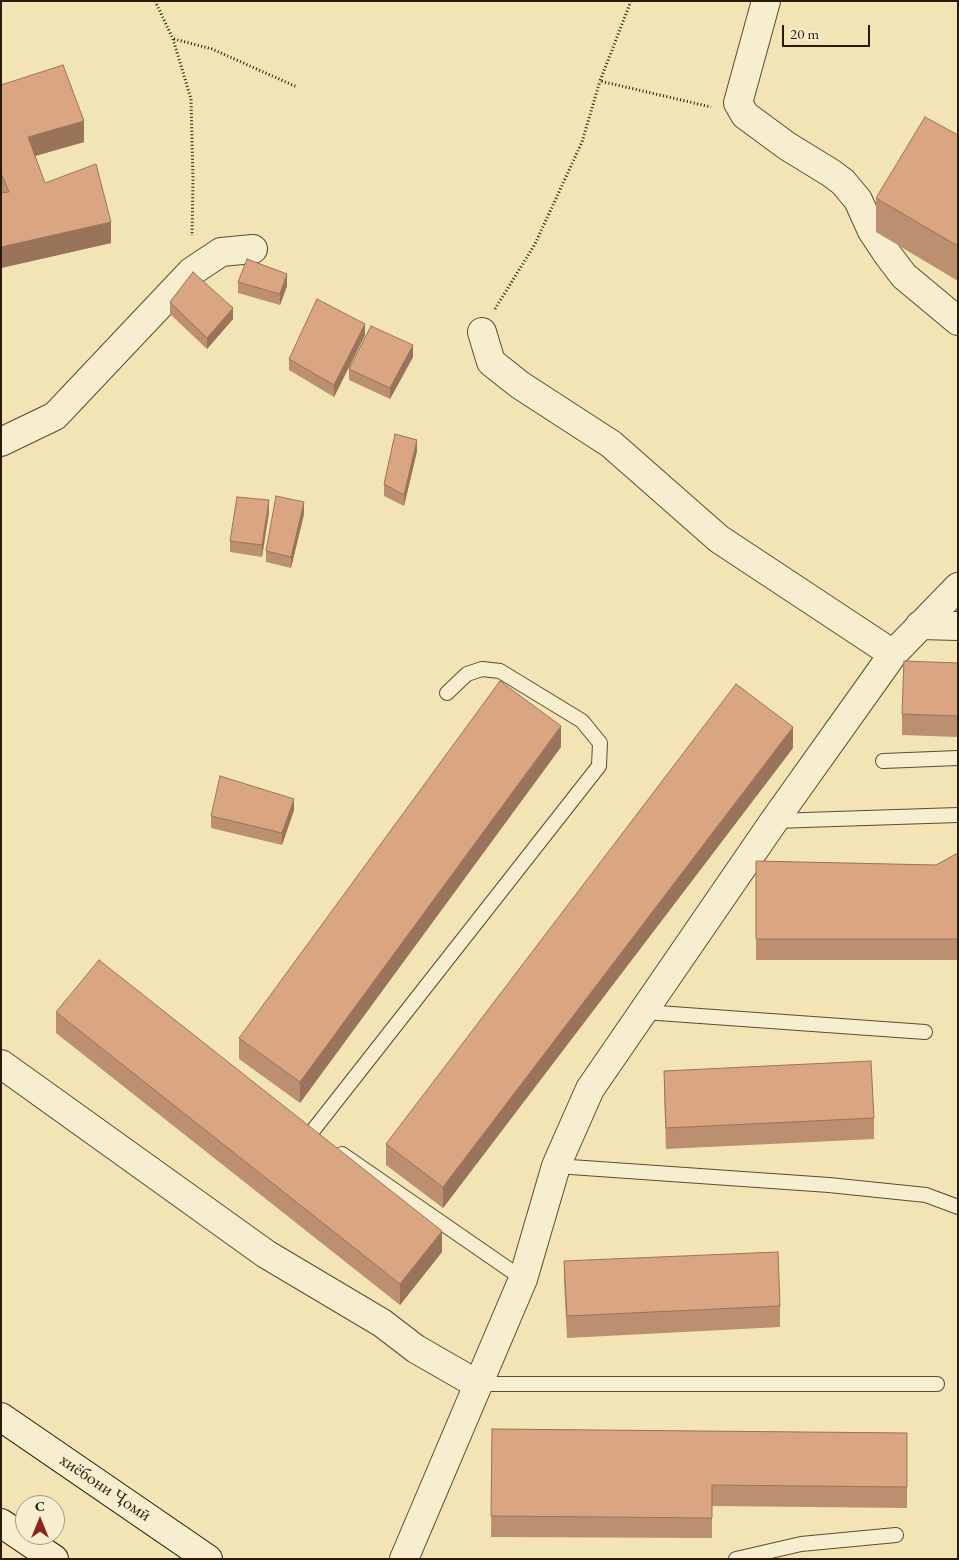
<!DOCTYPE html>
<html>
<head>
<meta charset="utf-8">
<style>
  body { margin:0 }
  #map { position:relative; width:959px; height:1560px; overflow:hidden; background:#f2e4b5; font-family:"EB Garamond",serif }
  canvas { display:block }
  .frame { position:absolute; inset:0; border:2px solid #2a1903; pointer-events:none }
  .north { position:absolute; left:15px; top:1495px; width:50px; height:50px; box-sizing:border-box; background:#f7edcf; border:1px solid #a5987d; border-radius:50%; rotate:0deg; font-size:14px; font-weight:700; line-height:20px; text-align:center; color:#2a1903 }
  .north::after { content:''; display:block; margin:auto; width:18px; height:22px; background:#8f2418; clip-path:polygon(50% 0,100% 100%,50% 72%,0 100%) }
  .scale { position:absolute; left:782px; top:25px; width:88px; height:22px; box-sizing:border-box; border:2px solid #2a1903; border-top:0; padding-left:6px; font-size:15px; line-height:18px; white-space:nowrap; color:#2a1903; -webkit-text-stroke:4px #f7edcf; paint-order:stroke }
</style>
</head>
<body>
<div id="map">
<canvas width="959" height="1560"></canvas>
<div class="frame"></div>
<div class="north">С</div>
<div class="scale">20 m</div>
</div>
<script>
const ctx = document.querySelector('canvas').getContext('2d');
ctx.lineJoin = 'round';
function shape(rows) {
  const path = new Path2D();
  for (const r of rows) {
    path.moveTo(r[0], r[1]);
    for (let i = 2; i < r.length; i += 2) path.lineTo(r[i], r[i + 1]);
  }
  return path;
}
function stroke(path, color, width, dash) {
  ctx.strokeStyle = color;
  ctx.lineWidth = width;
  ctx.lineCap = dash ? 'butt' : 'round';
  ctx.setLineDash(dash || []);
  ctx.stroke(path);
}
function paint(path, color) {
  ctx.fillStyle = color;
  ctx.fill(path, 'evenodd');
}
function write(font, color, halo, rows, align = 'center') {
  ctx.font = font + ' "EB Garamond",serif';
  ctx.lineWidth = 4.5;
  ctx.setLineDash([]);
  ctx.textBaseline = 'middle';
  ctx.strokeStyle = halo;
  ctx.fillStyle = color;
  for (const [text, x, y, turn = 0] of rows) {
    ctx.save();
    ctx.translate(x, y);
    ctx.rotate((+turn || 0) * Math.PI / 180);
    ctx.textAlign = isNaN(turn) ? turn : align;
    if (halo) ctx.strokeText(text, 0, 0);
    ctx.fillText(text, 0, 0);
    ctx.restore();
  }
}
const service = shape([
  [883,761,958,758],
  [774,821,958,815],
  [644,1012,925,1032],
  [311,1133,599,766,600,743,582,721,500,671,482,669,467,674,447,693],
  [342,1154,523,1279],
  [556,1166,829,1185,926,1195,958,1207],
  [477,1384,937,1384],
  [736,1559,801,1544,896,1535]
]);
const minor = shape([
  [766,1,738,103,745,115,787,146,831,173,843,182,858,200,872,231,888,255,904,276,958,321],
  [482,332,491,362,520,385,611,444,719,539,893,654],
  [1,442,55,416,191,272,221,252,253,249],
  [920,625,958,626],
  [1,1064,266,1254,382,1323,416,1349,477,1384],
  [404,1559,523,1279,556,1166,590,1089,774,821,893,654,958,587]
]);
const secondary = shape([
  [1,1417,208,1559],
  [1,1523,54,1559]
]);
stroke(service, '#5c4c30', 16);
stroke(minor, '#5c4c30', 30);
stroke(secondary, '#2a1903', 30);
stroke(shape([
  [155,1,173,39,191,99,193,181,192,236],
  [631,1,600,81,711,107],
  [174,39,212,49,297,87],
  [495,309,535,244,582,142,600,81]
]), '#2a1903', 3, [1, 2.5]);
stroke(service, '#f7edcf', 14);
stroke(minor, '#f7edcf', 28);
stroke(secondary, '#f7edcf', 28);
paint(shape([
  [1,85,84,142,35,156,45,183,111,243,1,268],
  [958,135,958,281,876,232,876,198],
  [238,282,287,286,280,305,238,293],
  [170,302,233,319,207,349,170,314],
  [365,335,334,397,289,370,289,359],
  [413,357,390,399,349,380,349,369],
  [417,451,404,506,384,496,384,484],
  [269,512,262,557,230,552,230,541],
  [304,514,291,568,266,562,266,551],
  [958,663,958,737,902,735,902,714],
  [561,747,300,1103,239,1059,239,1038],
  [793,748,443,1208,386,1165,386,1144],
  [294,810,282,845,211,828,211,816],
  [958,853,958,960,756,960,756,861,936,865],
  [56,1012,442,1252,400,1305,56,1033],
  [664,1071,874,1118,874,1139,666,1149,664,1092],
  [564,1261,780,1306,780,1327,567,1338,564,1282],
  [492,1429,907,1433,907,1508,712,1506,712,1538,491,1537]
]), '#bb8f6f');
paint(shape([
  [84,121,84,142,28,158,28,137],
  [111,222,111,243,1,268,1,247],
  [287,274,287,286,280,305,280,294],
  [233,308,233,319,207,349,207,338],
  [365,324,365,335,334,397,334,385],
  [413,345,413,357,390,399,390,388],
  [417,440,417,451,404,506,404,495],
  [269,500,269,512,262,557,262,545],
  [304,502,304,514,291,568,291,557],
  [561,726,561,747,300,1103,300,1082],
  [793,727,793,748,443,1208,443,1187],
  [294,799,294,810,282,845,282,833],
  [442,1231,442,1252,400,1305,400,1284]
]), '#99745a');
const building = shape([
  [63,65,84,121,28,137,45,183,96,164,111,222,1,247,1,193,9,192,1,173,1,85,63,65],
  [925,117,958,135,958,246,876,198,925,117],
  [247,259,287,274,280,294,238,282,247,259],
  [193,272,233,308,207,338,170,302,193,272],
  [317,299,365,324,334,385,289,359,317,299],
  [371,326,413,345,390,388,349,369,371,326],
  [395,434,417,440,404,495,384,484,395,434],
  [276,496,304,502,291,557,266,551,276,496],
  [237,497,269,500,262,545,230,541,237,497],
  [904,661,958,663,958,716,902,714,904,661],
  [500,681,561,726,300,1082,239,1038,500,681],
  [736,684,793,727,443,1187,386,1144,736,684],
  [220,776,294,799,282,833,211,816,220,776],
  [958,853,958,939,756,939,756,861,936,865,958,853],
  [99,960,442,1231,400,1284,56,1012,99,960],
  [871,1061,874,1118,666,1128,664,1071,871,1061],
  [778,1252,780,1306,567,1316,564,1261,778,1252],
  [492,1429,907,1433,907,1487,712,1485,712,1518,491,1516,492,1429]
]);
paint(building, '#daa681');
stroke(building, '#99745a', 1);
write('18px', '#2a1903', '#f7edcf', [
  ["хиёбони Ҷомӣ",105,1488,34]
]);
</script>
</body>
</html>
